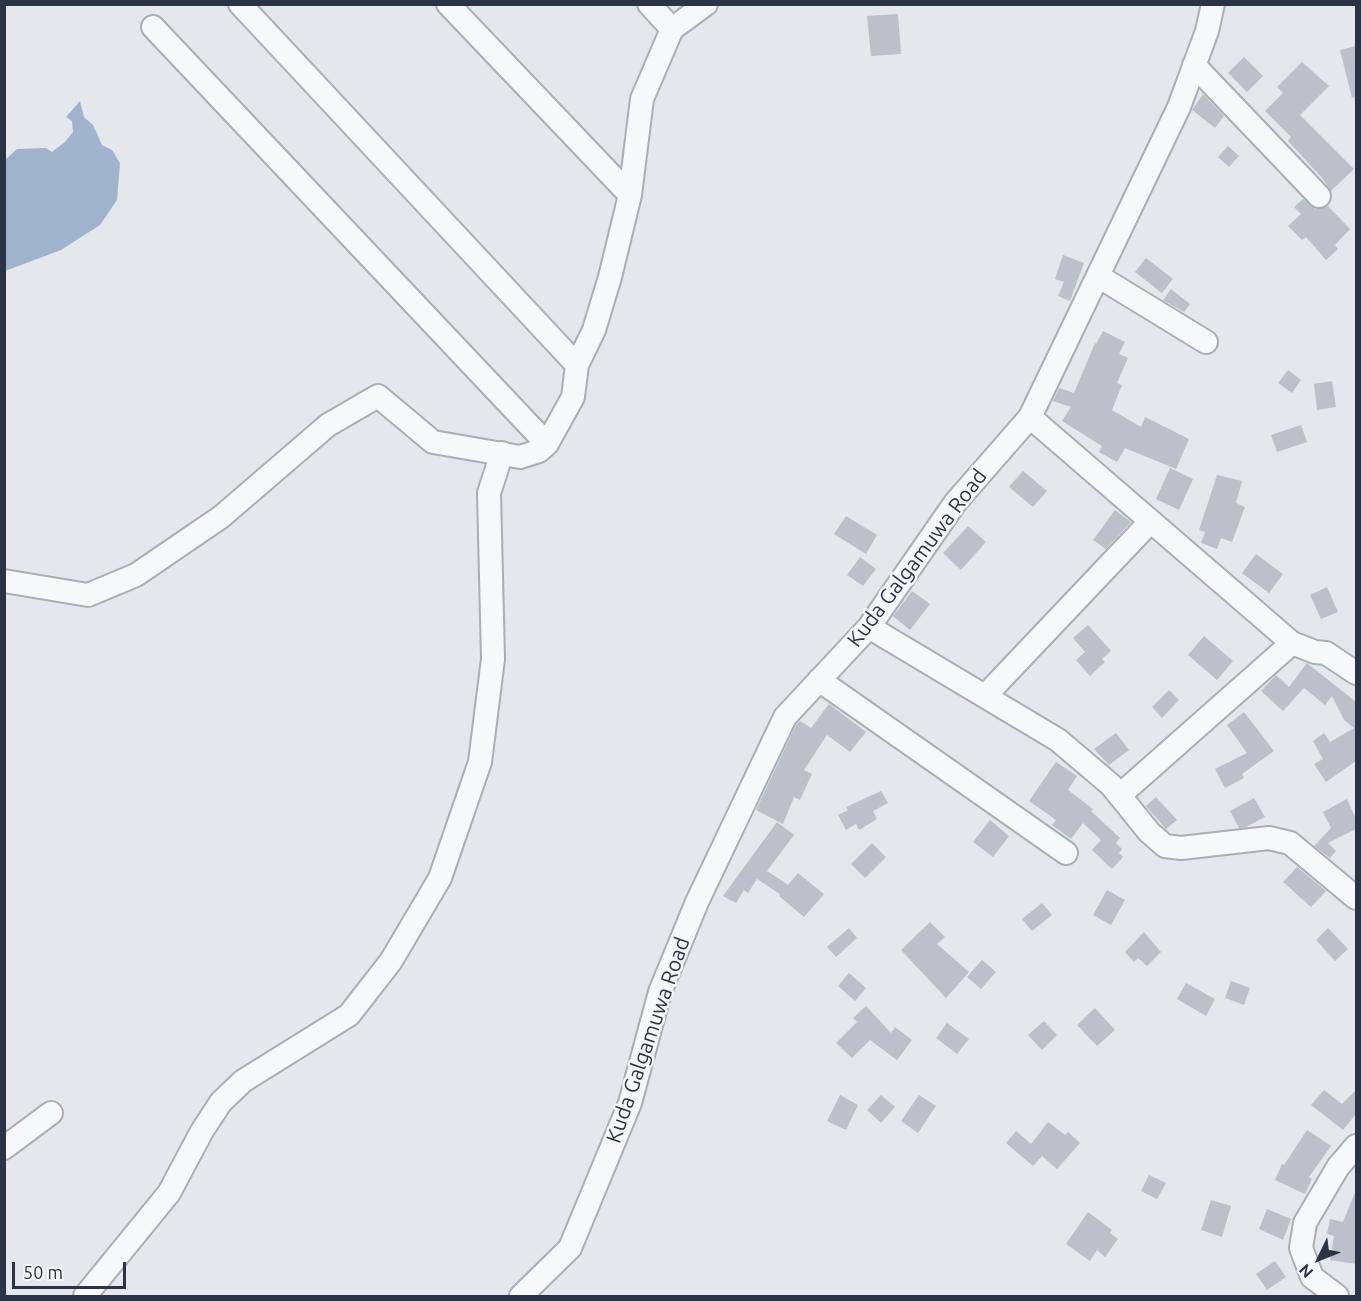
<!DOCTYPE html>
<html>
<head>
<meta charset="utf-8">
<style>
  body { margin:0 }
  #map { position:relative; width:1361px; height:1301px; overflow:hidden; background:#e4e7ec; font-family:Ubuntu,sans-serif }
  canvas { display:block }
  .frame { position:absolute; inset:0; border:6px solid #2b3445; pointer-events:none }
  .north { position:absolute; left:1289px; top:1229px; width:60px; height:60px; -webkit-text-stroke:4px #f4f6f9; paint-order:stroke; rotate:227deg; font-size:16px; font-weight:700; line-height:24px; text-align:center; color:#2b3445 }
  .north::after { content:''; display:block; margin:auto; width:21px; height:27px; background:#2b3445; clip-path:polygon(50% 0,100% 100%,50% 72%,0 100%) }
  .scale { position:absolute; left:12px; top:1262px; width:114px; height:27px; box-sizing:border-box; border:3px solid #2b3445; border-top:0; padding-left:8px; font-size:18px; line-height:21px; white-space:nowrap; color:#2b3445; -webkit-text-stroke:4px #f4f6f9; paint-order:stroke }
</style>
</head>
<body>
<div id="map">
<canvas width="1361" height="1301"></canvas>
<div class="frame"></div>
<div class="north">N</div>
<div class="scale">50 m</div>
</div>
<script>
const ctx = document.querySelector('canvas').getContext('2d');
ctx.lineJoin = 'round';
function paint(path, color) {
  ctx.fillStyle = color;
  ctx.fill(path, 'evenodd');
}
function shape(rows) {
  const path = new Path2D();
  for (const r of rows) {
    path.moveTo(r[0], r[1]);
    for (let i = 2; i < r.length; i += 2) path.lineTo(r[i], r[i + 1]);
  }
  return path;
}
function stroke(path, color, width, dash) {
  ctx.strokeStyle = color;
  ctx.lineWidth = width;
  ctx.lineCap = dash ? 'butt' : 'round';
  ctx.setLineDash(dash || []);
  ctx.stroke(path);
}
function write(font, color, halo, rows, align = 'center') {
  ctx.font = font + ' Ubuntu,sans-serif';
  ctx.lineWidth = 5;
  ctx.setLineDash([]);
  ctx.textBaseline = 'middle';
  ctx.strokeStyle = halo;
  ctx.fillStyle = color;
  for (const [text, x, y, turn = 0] of rows) {
    ctx.save();
    ctx.translate(x, y);
    ctx.rotate((+turn || 0) * Math.PI / 180);
    ctx.textAlign = isNaN(turn) ? turn : align;
    if (halo) ctx.strokeText(text, 0, 0);
    ctx.fillText(text, 0, 0);
    ctx.restore();
  }
}
paint(shape([
  [80,101,84,117,93,125,102,145,112,150,120,163,117,200,100,225,61,250,5,271,5,160,17,149,46,148,52,152,65,142,73,132,72,121,66,117]
]), '#9fb4cc');
paint(shape([
  [898,14,901,54,871,56,867,16],
  [1356,46,1356,97,1352,98,1340,50],
  [1244,57,1263,76,1247,92,1228,73],
  [1302,62,1329,86,1300,115,1354,169,1331,191,1323,179,1288,141,1291,137,1265,111,1283,93,1277,87],
  [1203,94,1224,116,1215,128,1192,110],
  [1228,146,1239,156,1229,167,1218,157],
  [1303,199,1315,209,1328,206,1350,229,1335,245,1338,249,1326,260,1306,237,1302,240,1288,226,1301,214,1294,207],
  [1063,255,1084,263,1070,301,1058,296,1064,282,1055,279],
  [1146,258,1173,279,1162,293,1135,272],
  [1171,289,1190,304,1184,312,1163,300],
  [1103,331,1125,342,1119,354,1128,358,1117,383,1122,385,1112,410,1141,427,1145,417,1189,439,1176,469,1125,448,1117,462,1099,452,1102,446,1062,421,1071,407,1053,401,1059,388,1074,393,1095,343,1096,344],
  [1288,370,1301,380,1292,393,1278,383],
  [1332,381,1336,407,1317,410,1314,384],
  [1301,425,1307,442,1277,452,1271,435],
  [1170,468,1193,479,1179,510,1156,499],
  [1023,471,1047,491,1033,507,1009,487],
  [1217,475,1242,481,1236,503,1245,507,1232,542,1221,538,1217,549,1201,543,1205,532,1199,530],
  [1115,510,1131,522,1106,549,1093,540],
  [846,516,877,535,866,554,834,534],
  [968,526,986,542,961,570,943,553],
  [1256,554,1283,574,1269,593,1242,573],
  [860,557,876,569,863,586,847,575],
  [1327,587,1338,612,1321,619,1310,595],
  [912,591,930,604,910,630,893,616],
  [1088,625,1111,651,1102,659,1105,662,1090,676,1076,660,1085,652,1073,638],
  [1204,636,1233,661,1217,680,1188,655],
  [1307,663,1356,702,1356,761,1326,782,1314,764,1323,759,1313,741,1324,733,1330,742,1354,728,1344,720,1332,696,1325,705,1304,688,1283,711,1261,691,1276,675,1289,687],
  [1169,690,1179,700,1162,718,1152,707],
  [829,704,866,732,850,752,827,735,804,770,812,774,800,800,794,797,783,824,756,810,796,725,800,721,811,728],
  [1244,712,1274,751,1242,774,1244,778,1225,788,1215,769,1247,753,1227,725],
  [1116,733,1129,750,1109,765,1094,749],
  [1056,762,1077,776,1068,790,1093,809,1091,811,1120,838,1116,843,1122,849,1119,853,1123,857,1112,869,1092,850,1101,840,1083,823,1071,839,1052,825,1056,820,1029,801],
  [881,791,888,803,873,811,877,819,859,830,856,824,846,830,838,815,848,810,846,807],
  [1156,797,1177,820,1166,829,1146,806],
  [1254,798,1265,817,1246,827,1239,828,1230,811],
  [1347,799,1356,819,1356,829,1328,843,1336,851,1330,858,1314,846,1331,828,1323,812],
  [990,820,1009,836,993,857,973,842],
  [777,822,794,835,767,871,788,885,798,873,824,894,804,917,779,896,780,894,757,879,748,893,744,890,736,903,723,896],
  [872,843,886,857,865,878,851,864],
  [1297,867,1326,891,1311,907,1283,882],
  [1107,890,1125,900,1111,925,1093,915],
  [1042,903,1052,915,1032,931,1022,919],
  [930,922,945,937,937,944,969,972,946,998,901,950],
  [849,928,857,938,836,957,827,947],
  [1328,928,1348,949,1335,961,1316,940],
  [1144,932,1161,952,1147,966,1138,958,1134,962,1125,952],
  [982,960,996,972,981,989,967,977],
  [849,973,866,988,855,1001,838,986],
  [1231,981,1250,988,1244,1005,1225,998],
  [1186,983,1215,999,1206,1016,1177,999],
  [866,1006,891,1033,895,1027,912,1040,897,1060,870,1040,852,1058,836,1043,857,1022,853,1018],
  [1095,1008,1115,1030,1097,1046,1077,1025],
  [1044,1021,1057,1035,1042,1050,1028,1035],
  [947,1023,969,1039,957,1054,936,1038],
  [1324,1090,1342,1104,1356,1090,1356,1114,1343,1130,1311,1105],
  [840,1095,858,1105,846,1130,827,1121],
  [881,1095,895,1107,881,1123,867,1110],
  [919,1095,936,1106,918,1133,901,1121],
  [1048,1122,1065,1135,1068,1132,1080,1143,1057,1169,1042,1156,1033,1166,1006,1143,1016,1131,1031,1144],
  [1307,1130,1331,1146,1309,1177,1312,1179,1305,1194,1275,1180,1282,1164,1284,1165],
  [1149,1175,1166,1183,1157,1199,1141,1191],
  [1356,1190,1356,1264,1330,1260,1334,1236,1327,1234,1330,1219,1343,1222],
  [1211,1200,1231,1206,1222,1237,1201,1230],
  [1267,1209,1291,1219,1283,1240,1259,1229],
  [1088,1212,1112,1230,1110,1233,1118,1239,1105,1257,1097,1250,1090,1261,1066,1244],
  [1275,1261,1286,1277,1267,1290,1256,1274]
]), '#bbc0ca');
const minor = shape([
  [240,4,577,365],
  [448,4,630,195],
  [649,4,672,29],
  [153,27,547,444],
  [1194,65,1319,196],
  [1098,276,1206,342],
  [1030,417,1292,643,1315,652,1326,653,1356,673],
  [4,581,88,595,136,575,221,517,328,425,378,396,433,442,520,457,539,451,547,444,573,397,577,365,594,330,610,277,630,195,642,99,672,29,706,4],
  [869,627,1058,740,1111,785,1149,832,1165,846,1181,848,1269,838,1290,843,1356,898],
  [819,680,1066,853],
  [985,696,1150,522],
  [1120,795,1292,643],
  [4,1148,51,1113],
  [85,1296,169,1193,202,1131,221,1102,243,1081,349,1015,391,961,440,878,480,762,493,659,489,493,502,453],
  [521,1296,570,1248,630,1103,660,992,697,902,785,717,869,627,955,503,1030,417,1179,107,1207,31,1213,4],
  [1337,1296,1312,1277,1301,1248,1305,1223,1338,1167,1356,1146]
]);
stroke(minor, '#a9aeb7', 26);
stroke(minor, '#f7f8fa', 22);
write('21px', '#2b3445', '#f4f6f9', [
  ["Kuda Galgamuwa Road",917,558,-53],
  ["Kuda Galgamuwa Road",648,1040,-71]
]);
</script>
</body>
</html>
